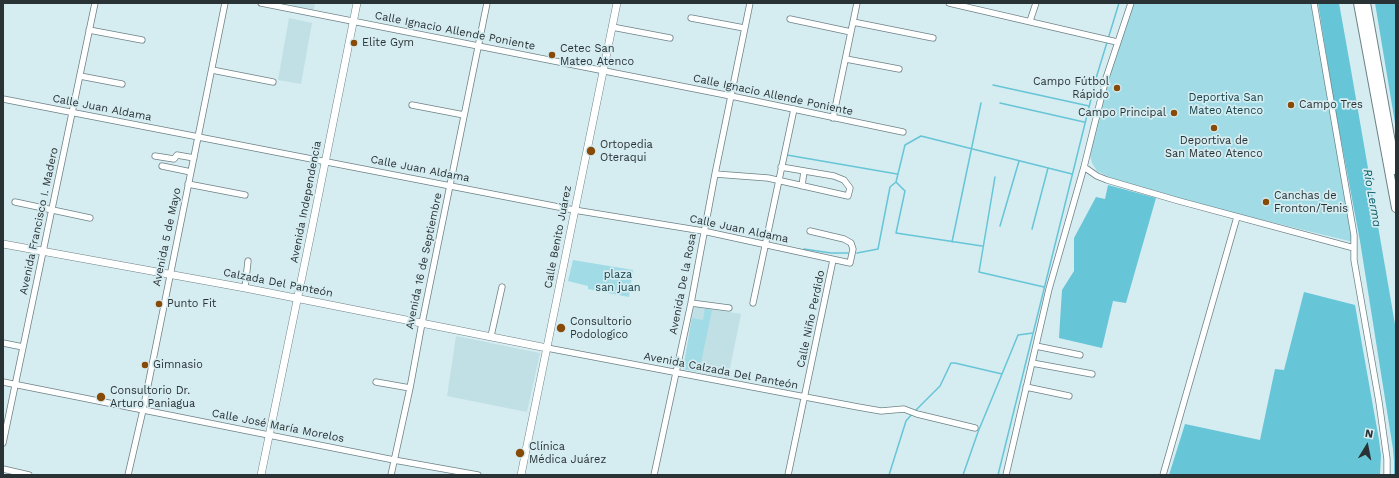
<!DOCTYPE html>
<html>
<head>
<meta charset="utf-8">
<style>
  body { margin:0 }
  #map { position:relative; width:1399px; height:478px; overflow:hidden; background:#d5ecf1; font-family:"Work Sans",sans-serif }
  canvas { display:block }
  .frame { position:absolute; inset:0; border:4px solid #293234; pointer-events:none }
  .north { position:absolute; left:1347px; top:426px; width:40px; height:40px; -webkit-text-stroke:3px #d5ecf1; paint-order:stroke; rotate:10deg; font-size:11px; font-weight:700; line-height:16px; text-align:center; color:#293234 }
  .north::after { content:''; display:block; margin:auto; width:14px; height:18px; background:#293234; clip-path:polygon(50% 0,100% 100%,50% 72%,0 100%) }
</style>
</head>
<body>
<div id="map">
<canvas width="1399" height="478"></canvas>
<div class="frame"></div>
<div class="north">N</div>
</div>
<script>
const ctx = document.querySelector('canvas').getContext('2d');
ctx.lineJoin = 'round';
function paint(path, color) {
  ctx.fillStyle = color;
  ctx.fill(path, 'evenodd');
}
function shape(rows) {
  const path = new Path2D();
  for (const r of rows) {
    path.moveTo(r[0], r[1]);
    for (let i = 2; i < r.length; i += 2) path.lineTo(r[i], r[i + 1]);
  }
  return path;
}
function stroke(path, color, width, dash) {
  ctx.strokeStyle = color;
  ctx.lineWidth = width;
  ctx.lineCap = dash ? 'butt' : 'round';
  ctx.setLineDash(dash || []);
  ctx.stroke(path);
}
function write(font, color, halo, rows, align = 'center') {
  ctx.font = font + ' "Work Sans",sans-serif';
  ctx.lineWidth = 3.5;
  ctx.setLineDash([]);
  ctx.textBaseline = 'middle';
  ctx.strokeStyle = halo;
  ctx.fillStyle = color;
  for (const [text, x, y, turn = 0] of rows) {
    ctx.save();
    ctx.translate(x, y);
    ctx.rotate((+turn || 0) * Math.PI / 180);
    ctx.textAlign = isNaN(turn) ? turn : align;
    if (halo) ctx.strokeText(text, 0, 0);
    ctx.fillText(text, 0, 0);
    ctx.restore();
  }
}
paint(shape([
  [292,3,315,3,313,14,290,10],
  [289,18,312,23,301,84,278,80],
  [694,306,741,314,728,378,683,369],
  [456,336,540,353,527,412,447,396]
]), '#c0e0e6');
paint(shape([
  [1133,3,1312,3,1353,242,1234,213,1117,181,1097,171,1092,163,1089,151,1111,69],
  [573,260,633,270,629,297,588,289,588,286,568,281],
  [705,308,712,310,699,372,683,369,692,318,703,320]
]), '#a0dbe6');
paint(shape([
  [1318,3,1339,3,1351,70,1396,330,1396,475,1394,475,1394,461,1393,449,1360,241,1334,103],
  [1375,3,1396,3,1396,123,1395,123],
  [1108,185,1156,198,1126,303,1113,301,1102,348,1059,338,1062,290,1074,271,1074,238,1096,197,1105,199],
  [1304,292,1355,305,1379,440,1381,455,1380,475,1169,475,1185,424,1260,440,1275,369,1284,370]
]), '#66c5d6');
stroke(shape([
  [993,85,1089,106],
  [1000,103,1084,122],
  [787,155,897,174],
  [995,177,979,272,1044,287],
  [896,182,905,191,896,233,982,246],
  [1000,226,1019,161],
  [1032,229,1048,168],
  [952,242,981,103],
  [804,249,831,253,848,253],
  [857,253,878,249,890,187,896,182,905,145,921,136,1072,174],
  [915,411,940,386,951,363,955,363,1002,374,1018,335,1033,333],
  [889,475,906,421,912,414],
  [963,475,978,432,1002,374],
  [998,475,1097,75,1119,3]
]), '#66c5d6', 1.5);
const minor = shape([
  [261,3,731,96,903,132],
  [949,3,1117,42],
  [1131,3,1106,78,1084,167,1097,176,1107,180,1179,201,1354,248],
  [1314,3,1354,235,1354,260,1379,402,1387,459,1387,475],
  [691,18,744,28],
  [790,19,851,32],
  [1030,21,1036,3],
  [853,22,933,38],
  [612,27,670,38],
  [89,30,142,40],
  [846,59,899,69],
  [212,70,273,82],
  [80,76,122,84],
  [3,99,574,210,703,231,850,263,853,249,851,243,844,239,810,231],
  [412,105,464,115],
  [833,118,857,3],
  [155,156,174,159,177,155,194,158],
  [162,166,191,172],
  [715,174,768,178,848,196,850,188,844,180,834,176,781,167],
  [188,184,245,195],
  [802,186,804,171],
  [15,202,90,218],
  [245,288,248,261],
  [691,303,729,308],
  [753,303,794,109],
  [491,336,502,287],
  [3,343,23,347],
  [1036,346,1080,355],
  [547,348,858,407,881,411,904,409,917,414,975,428],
  [1032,363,1092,374],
  [3,382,394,460,478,475],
  [376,382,410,388],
  [1026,387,1069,396],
  [3,443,95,3],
  [3,469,29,475],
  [128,475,143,410,225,3],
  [391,475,410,388,422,323,487,3],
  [654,475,691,303,715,174,750,3],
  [788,475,833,260],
  [1006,475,1049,289,1084,167],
  [1163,475,1237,217]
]);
const major = shape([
  [3,244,245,288,547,348],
  [261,475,312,228,357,3],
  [521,475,617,3]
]);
const highway = shape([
  [1358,3,1396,208],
  [1366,3,1396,170]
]);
stroke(minor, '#6d8286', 7);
stroke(major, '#6d8286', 8);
stroke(highway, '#6d8286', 10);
stroke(minor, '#fff', 5.5);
stroke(major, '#fff', 7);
stroke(highway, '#fff', 8);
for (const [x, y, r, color] of [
  [354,43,4,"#874b07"],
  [552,55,4,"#874b07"],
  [1117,88,4,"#874b07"],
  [1291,105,4,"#874b07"],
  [1174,113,4,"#874b07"],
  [1214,128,4,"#874b07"],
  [591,151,5,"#874b07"],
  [1266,202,4,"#874b07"],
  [159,304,4,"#874b07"],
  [561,328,5,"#874b07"],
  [145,365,4,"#874b07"],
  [101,397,5,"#874b07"],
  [520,453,5,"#874b07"]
]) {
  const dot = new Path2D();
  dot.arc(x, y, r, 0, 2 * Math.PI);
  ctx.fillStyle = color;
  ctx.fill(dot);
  stroke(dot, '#d5ecf1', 1.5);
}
write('11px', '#293234', '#d5ecf1', [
  ["Calle Ignacio Allende Poniente",455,31,11],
  ["Calle Ignacio Allende Poniente",773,95,12],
  ["Calle Juan Aldama",102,108,11],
  ["Calle Juan Aldama",420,169,11],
  ["Avenida Independencia",306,202,-79],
  ["Avenida Francisco I. Madero",39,221,-78],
  ["Calle Juan Aldama",739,229,12],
  ["Avenida 5 de Mayo",167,237,-78],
  ["Calle Benito Juárez",558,237,-79],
  ["Avenida 16 de Septiembre",424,261,-78],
  ["Calzada Del Panteón",278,283,11],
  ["Avenida De la Rosa",683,284,-79],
  ["Calle Niño Perdido",811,319,-78],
  ["Avenida Calzada Del Panteón",721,371,11],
  ["Calle José María Morelos",278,426,11]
]);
write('11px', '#293234', '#d5ecf1', [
  ["Elite Gym",362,43],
  ["Cetec San",560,49],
  ["Mateo Atenco",560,62],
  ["Campo Fútbol",1109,82,"right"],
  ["Rápido",1109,95,"right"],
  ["Campo Tres",1299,105],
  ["Campo Principal",1166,113,"right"],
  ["Deportiva de",1214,141,"center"],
  ["San Mateo Atenco",1214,154,"center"],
  ["Ortopedia",600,145],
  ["Oteraqui",600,158],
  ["Canchas de",1274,196],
  ["Fronton/Tenis",1274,209],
  ["Punto Fit",167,304],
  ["Consultorio",570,322],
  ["Podologico",570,335],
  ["Gimnasio",153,365],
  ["Consultorio Dr.",110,391],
  ["Arturo Paniagua",110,404],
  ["Clínica",529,447],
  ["Médica Juárez",529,460]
], 'left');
write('11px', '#144048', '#d5ecf1', [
  ["Deportiva San",1226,98],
  ["Mateo Atenco",1226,111],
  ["plaza",618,275],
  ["san juan",618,288]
]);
write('italic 12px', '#0a5e6a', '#d5ecf1', [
  ["Río Lerma",1372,198,80]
]);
</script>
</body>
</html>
